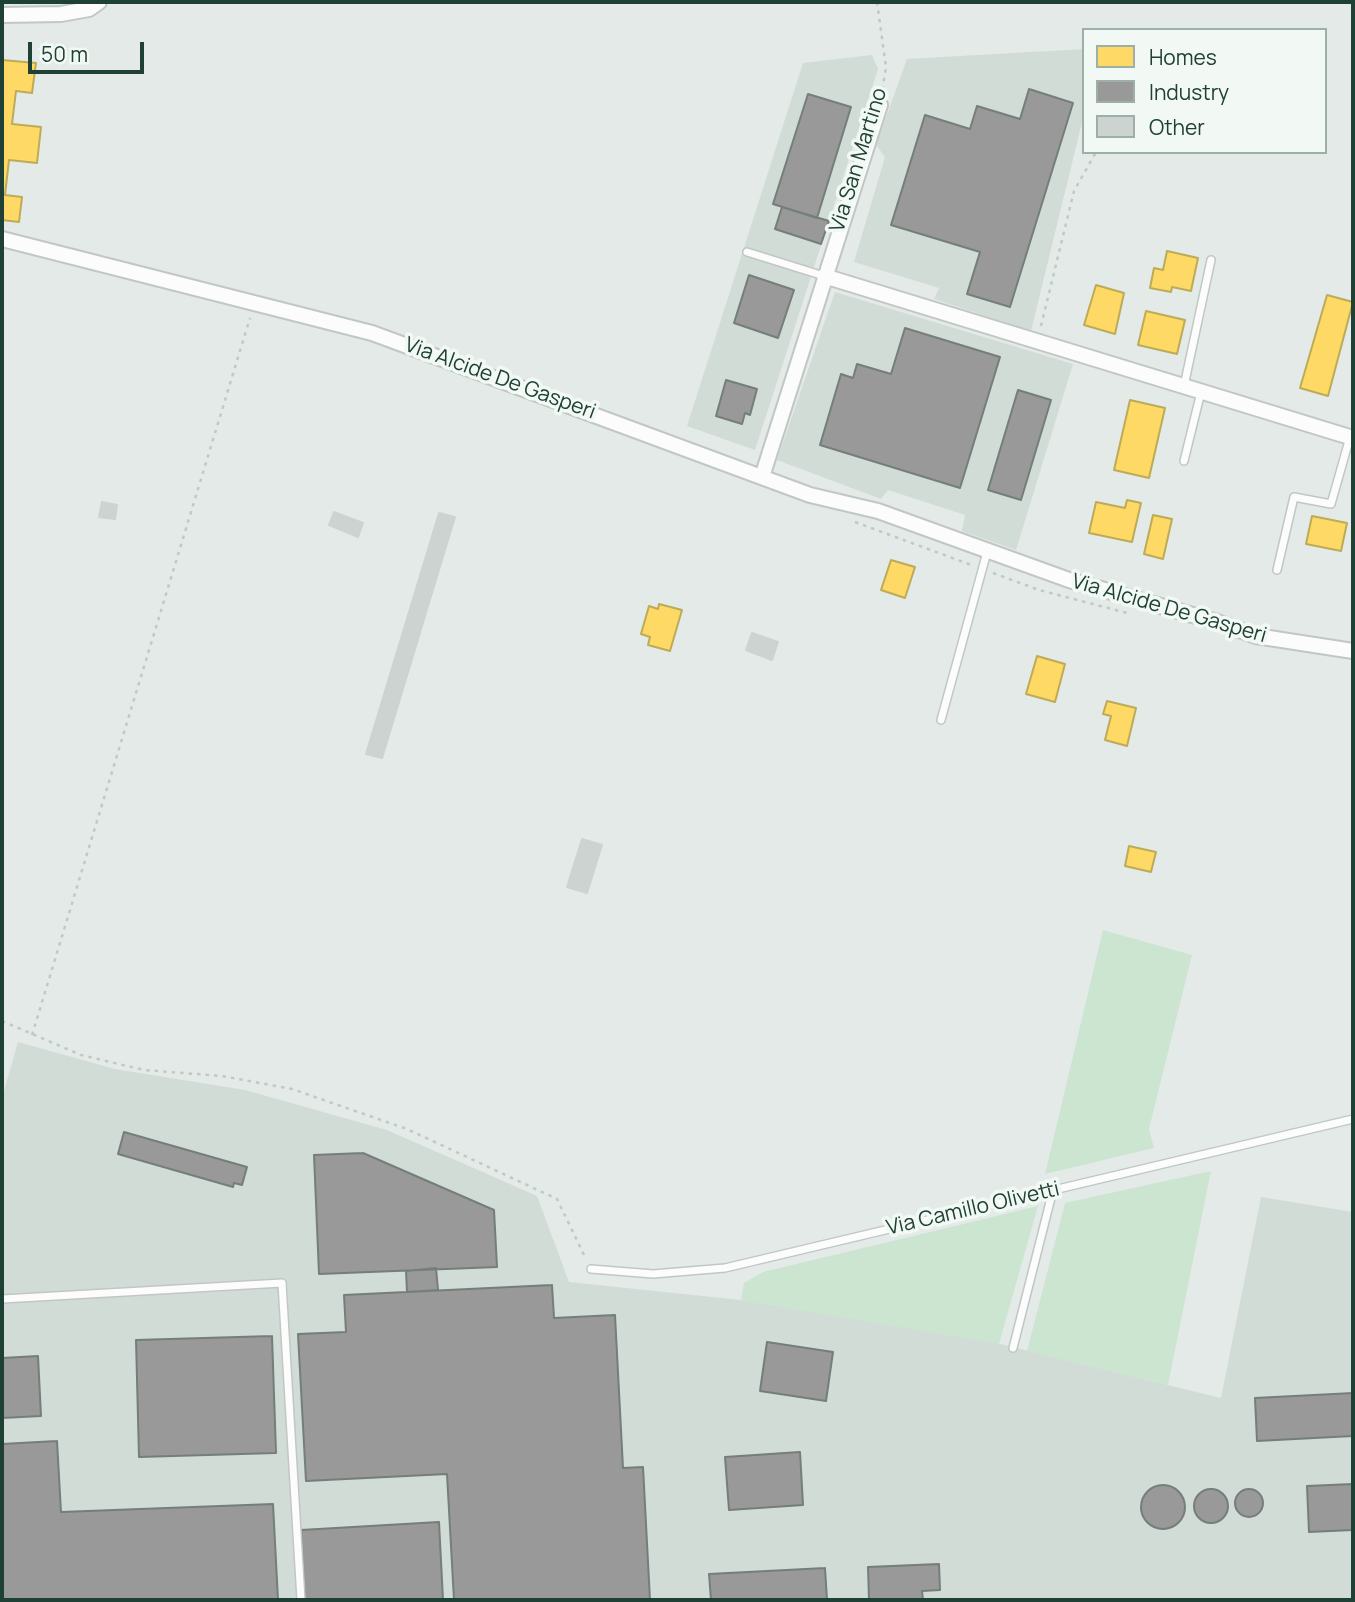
<!DOCTYPE html>
<html>
<head>
<meta charset="utf-8">
<style>
  body { margin:0 }
  #map { position:relative; width:1355px; height:1602px; overflow:hidden; background:#e4eae7; font-family:Manrope,sans-serif }
  canvas { display:block }
  .frame { position:absolute; inset:0; border:4px solid #1f4034; pointer-events:none }
  .legend { position:absolute; left:1082px; top:28px; width:245px; height:126px; box-sizing:border-box; background:#f2f9f5; border:2px solid #9eafa8; margin:0; padding:9px 12px; list-style:none; font-size:21px; color:#1f4034 }
  .legend li { display:flex; align-items:center; gap:14px; height:35px }
  .legend b { width:35px; border:2px solid #9eafa8 }
  .scale { position:absolute; left:28px; top:42px; width:116px; height:32px; box-sizing:border-box; border:4px solid #1f4034; border-top:0; padding-left:9px; font-size:21px; line-height:24px; white-space:nowrap; color:#1f4034; -webkit-text-stroke:5px #f2f9f5; paint-order:stroke }
</style>
</head>
<body>
<div id="map">
<canvas width="1355" height="1602"></canvas>
<div class="frame"></div>
<ul class="legend">
<li><b style="height:19px;background:#ffd966"></b>Homes</li>
<li><b style="height:19px;background:#999"></b>Industry</li>
<li><b style="height:19px;background:#ccd3d0"></b>Other</li>
</ul>
<div class="scale">50 m</div>
</div>
<script>
const ctx = document.querySelector('canvas').getContext('2d');
ctx.lineJoin = 'round';
function paint(path, color) {
  ctx.fillStyle = color;
  ctx.fill(path, 'evenodd');
}
function shape(rows) {
  const path = new Path2D();
  for (const r of rows) {
    if (r.length === 3) {
      path.moveTo(r[0] + r[2], r[1]);
      path.arc(r[0], r[1], r[2], 0, 2 * Math.PI);
      continue;
    }
    path.moveTo(r[0], r[1]);
    for (let i = 2; i < r.length; i += 2) path.lineTo(r[i], r[i + 1]);
  }
  return path;
}
function stroke(path, color, width, dash) {
  ctx.strokeStyle = color;
  ctx.lineWidth = width;
  ctx.lineCap = dash ? 'butt' : 'round';
  ctx.setLineDash(dash || []);
  ctx.stroke(path);
}
function write(font, color, halo, rows, align = 'center') {
  ctx.font = font + ' Manrope,sans-serif';
  ctx.lineWidth = 7;
  ctx.setLineDash([]);
  ctx.textBaseline = 'middle';
  ctx.strokeStyle = halo;
  ctx.fillStyle = color;
  for (const [text, x, y, turn = 0] of rows) {
    ctx.save();
    ctx.translate(x, y);
    ctx.rotate((+turn || 0) * Math.PI / 180);
    ctx.textAlign = isNaN(turn) ? turn : align;
    if (halo) ctx.strokeText(text, 0, 0);
    ctx.fillText(text, 0, 0);
    ctx.restore();
  }
}
paint(shape([
  [1084,49,1084,114,1031,331,934,299,939,288,854,262,885,157,876,145,907,59],
  [872,55,878,69,755,450,687,426,803,63],
  [835,292,1073,364,1016,550,962,531,965,515,888,490,881,499,777,460],
  [18,1042,115,1069,245,1090,387,1130,537,1196,569,1282,741,1300,988,1341,1221,1398,1261,1197,1353,1212,1353,1600,2,1600,2,1098]
]), '#d1dcd7');
paint(shape([
  [1103,930,1192,955,1149,1129,1154,1148,1045,1174],
  [1211,1171,1168,1385,1027,1351,1065,1203],
  [1038,1206,999,1344,741,1300,744,1283,763,1272]
]), '#cce5d1');
const homes = shape([
  [2,60,36,63,32,93,16,91,12,124,41,127,37,163,9,160,5,195,22,197,19,222,2,220,2,60],
  [1167,251,1198,258,1191,291,1172,287,1171,292,1150,288,1154,268,1163,270,1167,251],
  [1096,285,1124,293,1115,334,1084,325,1096,285],
  [1327,295,1353,302,1328,396,1300,388,1327,295],
  [1146,311,1185,320,1177,354,1138,345,1146,311],
  [1130,400,1165,408,1149,478,1114,470,1130,400],
  [1127,500,1141,503,1132,542,1089,533,1096,502,1125,508,1127,500],
  [1153,515,1172,519,1163,559,1144,554,1153,515],
  [1312,516,1347,523,1341,551,1306,544,1312,516],
  [891,560,915,567,905,598,881,590,891,560],
  [659,604,682,610,670,651,648,645,650,637,641,634,649,606,658,609,659,604],
  [1037,656,1065,664,1055,702,1026,694,1037,656],
  [1107,701,1136,708,1127,746,1105,740,1111,716,1103,714,1107,701],
  [1129,846,1156,852,1151,872,1125,866,1129,846]
]);
paint(homes, '#ffd966');
stroke(homes, '#bcab57', 2);
const industry = shape([
  [1029,89,1073,103,1010,307,967,294,980,252,891,225,925,115,970,129,977,106,1020,119,1029,89],
  [808,94,851,107,817,218,773,204,808,94],
  [782,207,829,221,821,244,775,229,782,207],
  [749,275,794,290,778,338,734,323,749,275],
  [905,328,1000,357,960,488,820,445,841,374,853,378,857,364,891,374,905,328],
  [726,380,757,389,750,415,745,413,742,424,716,416,726,380],
  [1018,390,1051,400,1021,500,988,490,1018,390],
  [124,1132,247,1167,242,1185,234,1183,233,1187,118,1154,124,1132],
  [363,1153,494,1210,497,1267,319,1274,314,1155,363,1153],
  [436,1268,438,1290,407,1292,406,1271,436,1268],
  [552,1285,554,1318,615,1315,623,1468,643,1467,650,1600,454,1600,447,1474,306,1481,298,1334,346,1332,344,1295,552,1285],
  [272,1336,276,1453,139,1457,136,1340,272,1336],
  [767,1342,833,1352,826,1401,760,1391,767,1342],
  [38,1356,41,1416,2,1418,2,1358,38,1356],
  [1353,1393,1353,1436,1257,1441,1255,1398,1353,1393],
  [57,1441,61,1512,273,1504,278,1600,2,1600,2,1444,57,1441],
  [800,1452,803,1505,729,1510,725,1457,800,1452],
  [1353,1484,1353,1530,1309,1532,1307,1486,1353,1484],
  [1163,1507,22],
  [1211,1506,17],
  [1249,1503,14],
  [439,1522,443,1600,305,1600,301,1530,439,1522],
  [939,1564,940,1590,922,1591,923,1600,869,1600,868,1567,939,1564],
  [825,1568,827,1600,711,1600,709,1574,825,1568]
]);
paint(industry, '#999');
stroke(industry, '#747e7b', 2);
const building = shape([
  [102,502,117,505,115,519,99,517,102,502],
  [334,512,363,523,358,537,329,525,334,512],
  [439,513,455,517,382,758,366,754,439,513],
  [752,633,778,642,772,660,746,650,752,633],
  [582,839,602,845,587,893,567,887,582,839]
]);
paint(building, '#ccd3d0');
stroke(building, '#cdd3d0', 2);
const lane = shape([
  [747,252,824,276],
  [1184,386,1211,260],
  [1184,461,1201,392],
  [1277,570,1294,497,1331,504,1350,437],
  [941,720,987,552],
  [591,1269,653,1274,725,1268,1353,1119],
  [2,1299,282,1283,301,1600],
  [1013,1348,1053,1190]
]);
const street = shape([
  [2,15,61,14,89,9,99,2],
  [2,239,372,333,810,495,878,511,1069,580,1217,622,1256,636,1353,651],
  [824,276,1353,438],
  [762,477,880,105]
]);
stroke(lane, '#c1c7c4', 10);
stroke(street, '#c1c7c4', 18);
stroke(shape([
  [877,2,886,67,882,92],
  [1041,326,1074,191,1096,152],
  [855,522,974,566],
  [993,573,1039,590,1131,614],
  [2,1021,81,1055,144,1070,222,1076,292,1089,407,1129,557,1199,586,1259],
  [32,1035,250,318]
]), '#c0cac5', 2.5, [3.5, 5]);
stroke(lane, '#fbfcfb', 7);
stroke(street, '#fbfcfb', 14);
write('21px', '#1f4034', '#f2f9f5', [
  ["Via San Martino",859,160,-73],
  ["Via Alcide De Gasperi",500,379,20],
  ["Via Alcide De Gasperi",1169,609,16],
  ["Via Camillo Olivetti",973,1209,-13]
]);
</script>
</body>
</html>
